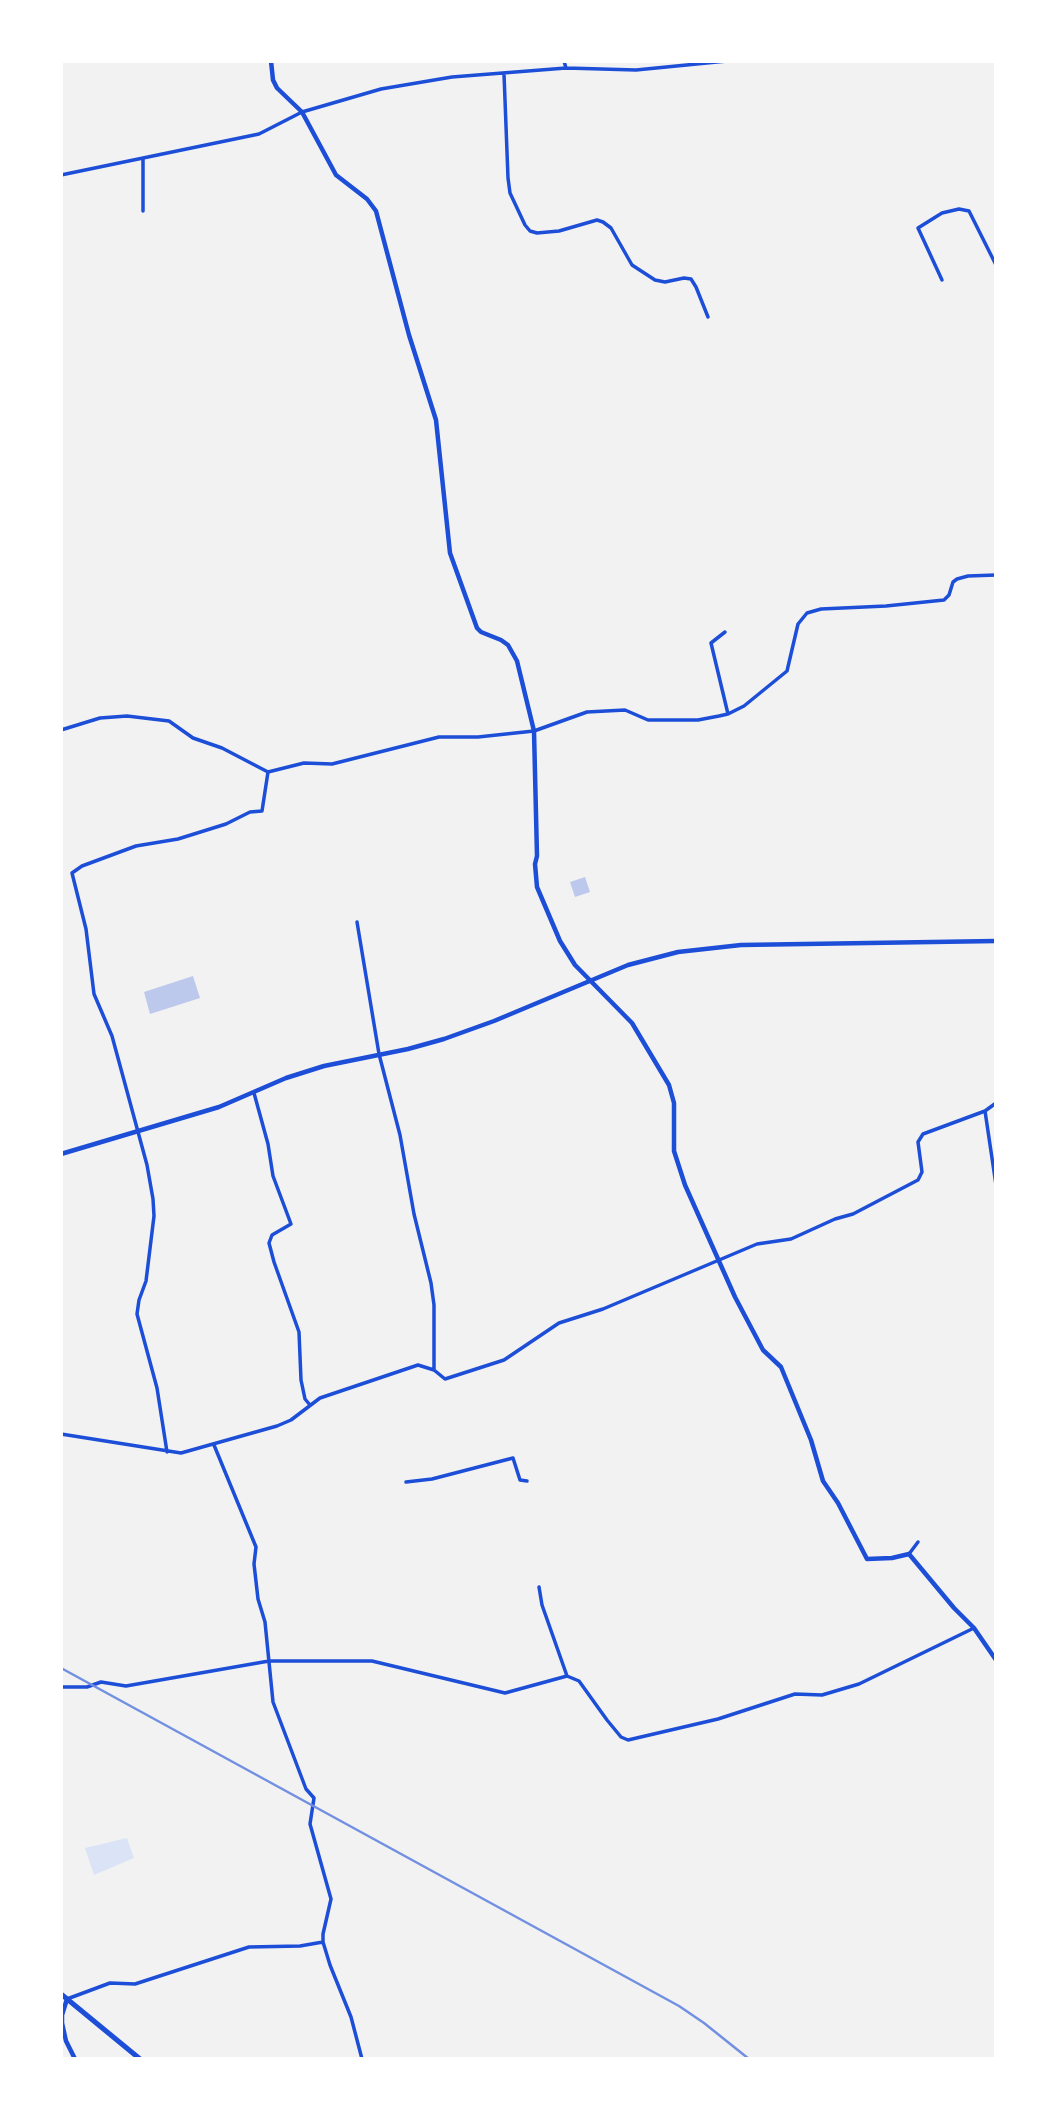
<!DOCTYPE html>
<html>
<head>
<meta charset="utf-8">
<style>
  body { margin:0 }
  #map { position:relative; width:1057px; height:2120px; overflow:hidden; background:#f2f2f2; font-family:Karla,sans-serif }
  canvas { display:block }
  .frame { position:absolute; inset:0; border:63px solid #fff; pointer-events:none }
</style>
</head>
<body>
<div id="map">
<canvas width="1057" height="2120"></canvas>
<div class="frame"></div>
</div>
<script>
const ctx = document.querySelector('canvas').getContext('2d');
ctx.lineJoin = 'round';
function fill(path, color) {
  ctx.fillStyle = color;
  ctx.fill(path, 'evenodd');
}
function shape(rows) {
  const path = new Path2D();
  for (const r of rows) {
    path.moveTo(r[0], r[1]);
    for (let i = 2; i < r.length; i += 2) path.lineTo(r[i], r[i + 1]);
  }
  return path;
}
function stroke(path, color, width, dash) {
  ctx.strokeStyle = color;
  ctx.lineWidth = width;
  ctx.lineCap = dash ? 'butt' : 'round';
  ctx.setLineDash(dash || []);
  ctx.stroke(path);
}
const green = shape([
  [127,1838,134,1858,94,1875,85,1848]
]);
const building = shape([
  [585,877,590,892,575,897,570,882],
  [193,976,200,998,150,1014,144,992]
]);
const minor = shape([
  [564,61,566,68],
  [504,74,508,178,510,193,525,225,530,231,537,233,559,231,597,220,603,222,611,228,632,265,655,280,665,282,684,278,691,279,696,287,708,317],
  [61,175,259,134,302,112,381,89,452,77,566,68,636,70,727,61],
  [143,211,143,159],
  [942,280,918,228,942,213,959,209,969,211,996,265],
  [725,632,711,643,728,714],
  [61,730,100,718,127,716,169,721,193,738,222,748,268,772,304,763,332,764,439,737,478,737,534,731,587,712,625,710,648,720,698,720,719,716,728,714,744,706,787,671,798,624,807,613,821,609,886,606,944,600,949,595,953,582,957,579,968,576,996,575],
  [357,922,379,1054,400,1135,414,1214,431,1283,434,1305,434,1370],
  [254,1093,268,1144,273,1176,291,1224,272,1235,269,1243,274,1262,299,1332,301,1380,305,1399,310,1405],
  [985,1111,996,1185],
  [61,1434,181,1453,277,1426,291,1420,320,1398,418,1365,434,1370,445,1379,504,1360,559,1323,603,1309,757,1244,791,1239,835,1219,853,1214,918,1180,922,1172,918,1142,923,1134,985,1111,996,1103],
  [214,1445,256,1547,254,1564,258,1599,265,1622,273,1702,306,1789,314,1798,310,1824,331,1899,323,1934,323,1942,330,1965,351,2017,362,2059],
  [167,1452,157,1388,137,1314,139,1300,146,1281,154,1216,153,1199,147,1165,112,1036,94,994,86,929,72,873,82,866,136,846,178,839,226,824,250,812,262,811,268,772],
  [406,1482,432,1479,513,1458,520,1480,527,1481],
  [909,1554,918,1542],
  [539,1587,542,1605,567,1676],
  [61,1687,87,1687,101,1682,126,1686,269,1661,372,1661,505,1693,567,1676,579,1681,607,1720,621,1737,628,1740,718,1719,795,1694,822,1695,859,1684,974,1628],
  [67,1999,110,1983,135,1984,249,1947,300,1946,323,1942]
]);
const tertiary = shape([
  [271,61,273,80,277,88,302,112,336,175,367,199,376,211,409,335,436,420,450,553,477,628,481,632,501,640,508,645,517,661,534,731,537,856,535,864,537,887,560,941,575,965,632,1023,669,1085,674,1103,674,1151,685,1185,735,1297,763,1350,781,1367,811,1440,823,1481,838,1503,867,1559,892,1558,909,1554,954,1608,974,1628,996,1660],
  [61,1154,219,1107,286,1078,324,1066,408,1049,444,1039,494,1021,628,965,678,952,741,945,996,941],
  [67,1999,62,2015,62,2023,66,2041,75,2059]
]);
const secondary = shape([
  [61,1994,140,2059]
]);
const rail = shape([
  [61,1668,679,2006,704,2023,749,2059]
]);
fill(green, '#dbe4f7');
fill(building, '#bdc9ec');
stroke(minor, '#1d4ed8', 3.5);
stroke(tertiary, '#1d4ed8', 4.5);
stroke(secondary, '#1d4ed8', 5);
stroke(rail, '#7290e2', 2.5);
</script>
</body>
</html>
